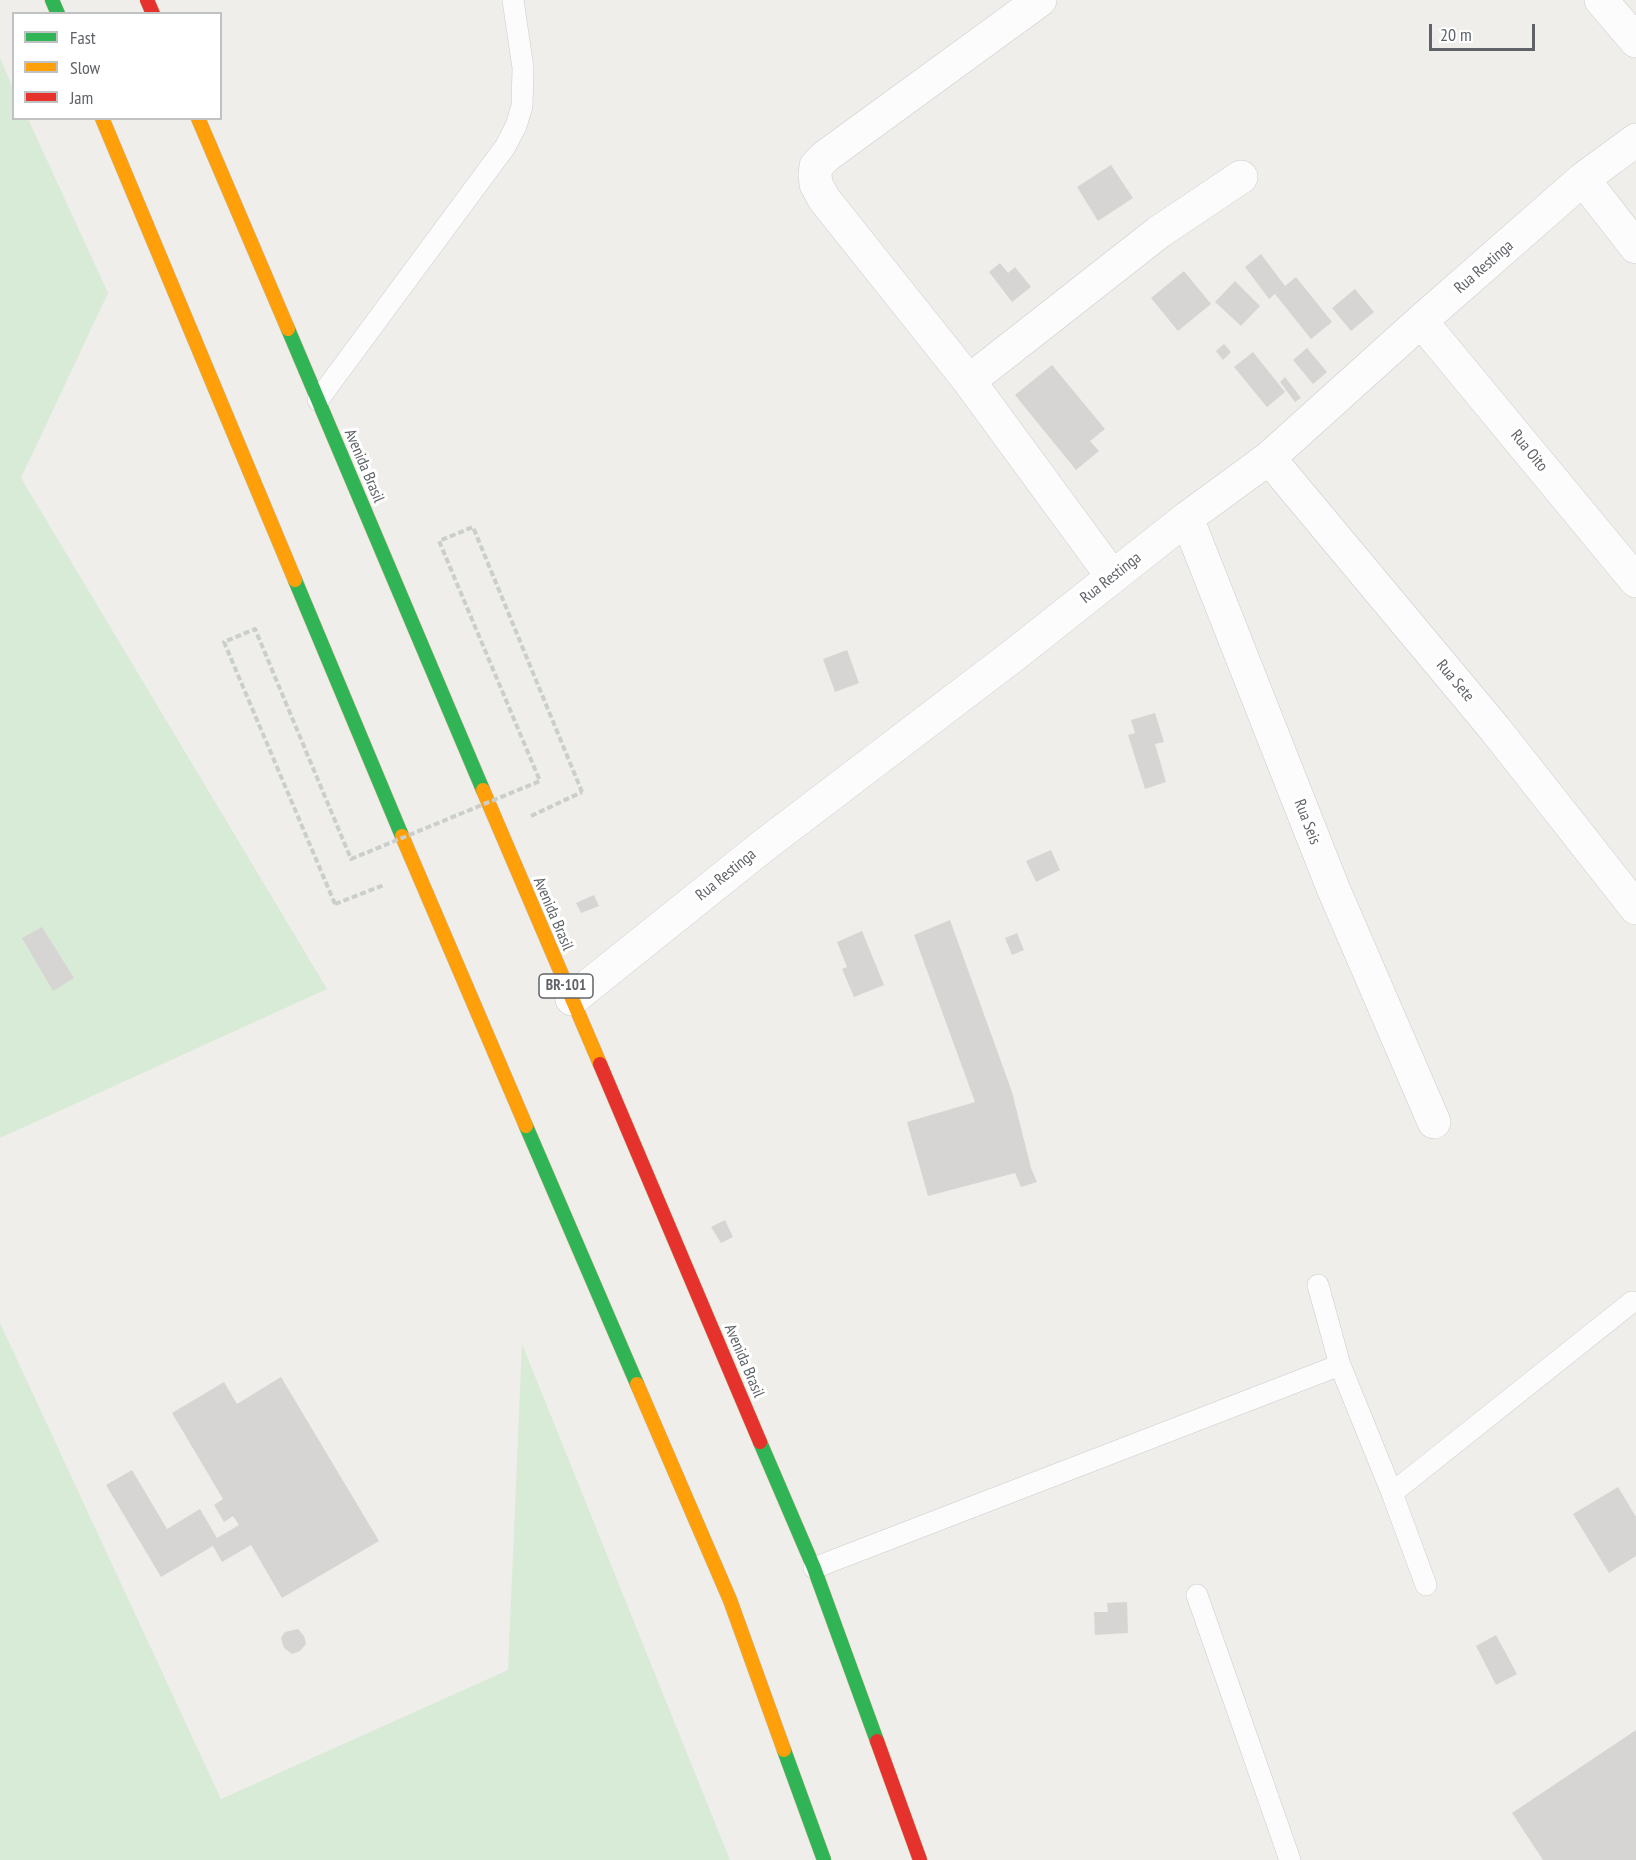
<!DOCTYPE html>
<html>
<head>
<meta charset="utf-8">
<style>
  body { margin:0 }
  #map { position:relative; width:1636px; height:1860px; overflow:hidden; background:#efeeea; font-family:"PT Sans Narrow",sans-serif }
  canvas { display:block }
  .legend { position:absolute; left:12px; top:12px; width:210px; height:108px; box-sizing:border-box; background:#fff; border:2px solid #bfc1c3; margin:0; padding:8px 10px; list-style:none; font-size:18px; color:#5f6368 }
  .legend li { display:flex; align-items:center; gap:12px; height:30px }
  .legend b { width:30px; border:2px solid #bfc1c3 }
  .scale { position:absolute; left:1429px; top:24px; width:106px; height:27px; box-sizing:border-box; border:3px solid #5f6368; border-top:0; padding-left:8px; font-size:18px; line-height:21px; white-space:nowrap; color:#5f6368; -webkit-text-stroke:4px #fff; paint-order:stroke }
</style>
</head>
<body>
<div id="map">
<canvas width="1636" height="1860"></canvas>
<ul class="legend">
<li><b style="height:8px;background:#30b455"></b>Fast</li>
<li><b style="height:8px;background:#ff9f0a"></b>Slow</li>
<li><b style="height:8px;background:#e5322d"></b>Jam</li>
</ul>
<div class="scale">20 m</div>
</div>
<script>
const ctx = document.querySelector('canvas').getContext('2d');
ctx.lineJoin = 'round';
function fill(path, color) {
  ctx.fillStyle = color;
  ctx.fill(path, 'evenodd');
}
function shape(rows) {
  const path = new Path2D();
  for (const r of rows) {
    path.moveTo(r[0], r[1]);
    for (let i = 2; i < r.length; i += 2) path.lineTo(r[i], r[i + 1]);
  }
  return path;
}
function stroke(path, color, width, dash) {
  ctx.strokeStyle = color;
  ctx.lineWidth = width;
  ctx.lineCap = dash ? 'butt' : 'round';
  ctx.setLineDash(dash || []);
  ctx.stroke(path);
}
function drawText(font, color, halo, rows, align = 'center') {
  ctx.font = font + ' "PT Sans Narrow",sans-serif';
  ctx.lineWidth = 6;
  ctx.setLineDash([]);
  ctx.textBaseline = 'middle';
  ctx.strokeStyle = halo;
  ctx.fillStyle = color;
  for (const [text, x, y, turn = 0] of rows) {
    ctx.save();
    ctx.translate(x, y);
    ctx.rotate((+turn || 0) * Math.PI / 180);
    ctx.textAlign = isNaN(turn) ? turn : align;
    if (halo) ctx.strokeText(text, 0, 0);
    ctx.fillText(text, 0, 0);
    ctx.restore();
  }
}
const green = shape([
  [0,58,13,88,14,118,28,119,108,293,21,478,327,989,0,1138],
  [0,1323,221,1799,508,1670,522,1344,730,1860,0,1860]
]);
const building = shape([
  [1111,165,1133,198,1098,221,1077,187],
  [1261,254,1285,286,1296,277,1332,322,1311,339,1275,294,1269,299,1245,267],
  [1000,263,1008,273,1015,267,1031,287,1012,302,989,272],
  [1184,271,1211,304,1178,331,1151,298],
  [1235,281,1260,306,1241,326,1215,302],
  [1355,289,1374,312,1351,331,1332,308],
  [1224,344,1231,352,1223,360,1216,351],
  [1307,348,1327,372,1313,384,1293,360],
  [1253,352,1285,392,1267,407,1234,367],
  [1052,365,1105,429,1090,441,1099,451,1076,470,1015,395],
  [1285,377,1301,398,1295,402,1280,382],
  [847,650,859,683,835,692,823,659],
  [1155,713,1164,742,1155,744,1166,782,1145,789,1128,735,1135,733,1131,720],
  [1051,850,1060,870,1036,882,1026,861],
  [594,895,599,906,581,913,576,903],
  [950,920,1012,1092,1031,1168,1037,1182,1021,1187,1015,1173,928,1196,907,1122,975,1102,914,935],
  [42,927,74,978,53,991,22,938],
  [862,931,884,985,854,997,842,969,847,967,837,942],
  [1017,933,1024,950,1012,955,1005,938],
  [725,1220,733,1237,721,1243,711,1227],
  [281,1377,379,1541,282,1598,251,1545,222,1562,213,1546,161,1577,106,1485,132,1470,167,1529,200,1509,217,1538,239,1525,233,1516,224,1522,214,1505,223,1499,172,1413,224,1382,237,1404],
  [1618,1487,1636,1517,1636,1556,1609,1573,1573,1514],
  [1127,1602,1128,1633,1095,1635,1094,1612,1108,1612,1107,1603],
  [298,1629,304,1636,306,1644,300,1651,292,1654,284,1648,281,1638,285,1632],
  [1496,1635,1517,1674,1496,1685,1476,1646],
  [1636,1730,1636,1860,1543,1860,1512,1813]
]);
const path = shape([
  [531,816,582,792],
  [335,904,384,885]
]);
const lane = shape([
  [318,400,505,147,516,126,522,106,523,68,513,0],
  [1318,1285,1340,1365,1392,1493,1426,1585],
  [1392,1493,1632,1302],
  [814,1568,1340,1365],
  [1197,1595,1290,1860]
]);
const street = shape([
  [1040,0,826,156,816,166,815,175,816,184,824,199,969,381,1112,576],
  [1601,0,1636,41],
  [1583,179,1636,247],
  [1421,321,1636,581],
  [969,381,1159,232,1241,177],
  [1269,458,1495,729,1636,908],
  [1187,518,1333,888,1434,1122],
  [572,999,763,846,1014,655,1187,518,1269,458,1421,321,1583,179,1636,140]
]);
const fast = shape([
  [52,0,58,14],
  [288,329,483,790],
  [295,580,402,836],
  [526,1126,637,1384],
  [760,1442,814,1568,877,1741],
  [784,1750,824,1860]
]);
const slow = shape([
  [102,118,295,580],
  [198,118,288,329],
  [483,790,600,1064],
  [402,836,526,1126],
  [637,1384,730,1600,784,1750]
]);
const jam = shape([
  [147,0,153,14],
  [600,1064,760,1442],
  [877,1741,920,1860]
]);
const pathBridge = shape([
  [335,904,224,642,255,629,351,859,540,781,439,541,473,527,582,792]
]);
const shields = [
  [566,986,54]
];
const shieldNames = [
  ["BR-101",566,986]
];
const streetNames = [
  ["Rua Restinga",1484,267,-41],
  ["Rua Oito",1529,451,51],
  ["Avenida Brasil",364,466,67],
  ["Rua Restinga",1111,578,-38],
  ["Rua Sete",1455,681,50],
  ["Rua Seis",1307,822,69],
  ["Rua Restinga",726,875,-39],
  ["Avenida Brasil",553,914,67],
  ["Avenida Brasil",744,1361,67]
];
fill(green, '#d8ebd6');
fill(building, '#d6d5d3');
stroke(lane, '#cbcccc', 22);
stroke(street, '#cbcccc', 34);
stroke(fast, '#c8b996', 15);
stroke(slow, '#c8b996', 15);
stroke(jam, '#c8b996', 15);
stroke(path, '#cacfcc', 4, [6, 3]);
stroke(lane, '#fdfcfc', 21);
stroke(street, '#fdfcfc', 33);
stroke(fast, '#30b455', 14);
stroke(slow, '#ff9f0a', 14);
stroke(jam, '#e5322d', 14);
stroke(pathBridge, '#cacfcc', 4, [6, 3]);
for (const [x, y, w] of shields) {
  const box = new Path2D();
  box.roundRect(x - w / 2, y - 12, w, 24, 4.5);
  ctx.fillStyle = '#fff';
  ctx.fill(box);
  stroke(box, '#5f6368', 1.5);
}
drawText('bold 15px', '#5f6368', null, shieldNames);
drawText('16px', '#5f6368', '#fff', streetNames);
</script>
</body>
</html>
